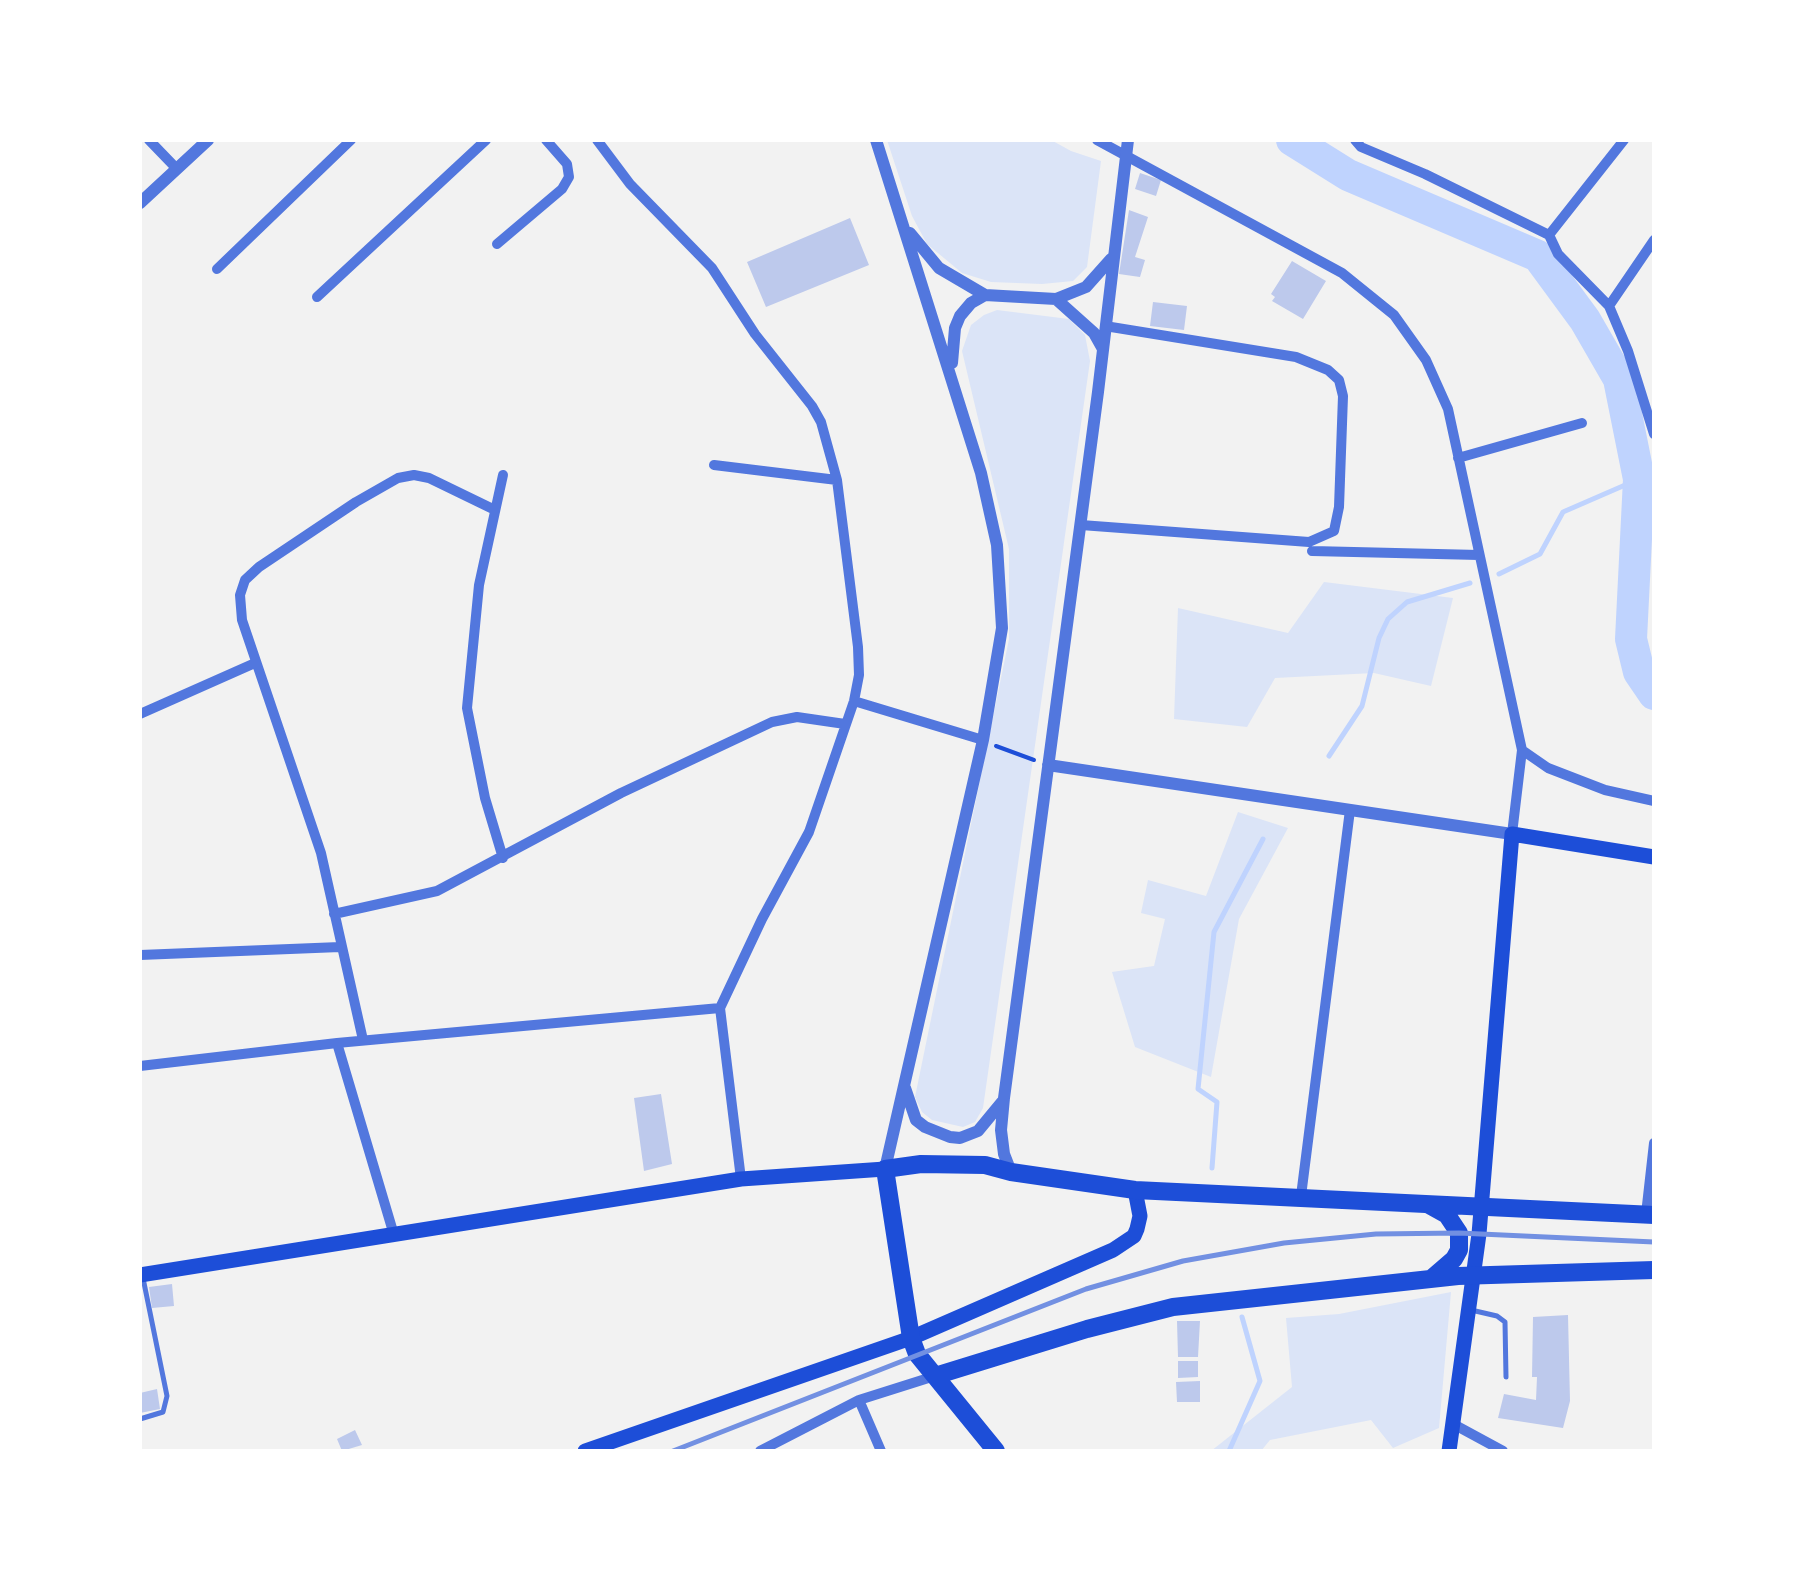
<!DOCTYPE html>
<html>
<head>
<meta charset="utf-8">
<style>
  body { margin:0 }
  #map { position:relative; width:1794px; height:1591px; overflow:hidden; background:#f2f2f2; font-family:Roboto,sans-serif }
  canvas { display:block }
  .frame { position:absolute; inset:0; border:142px solid #fff; pointer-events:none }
</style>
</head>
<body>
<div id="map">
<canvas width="1794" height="1591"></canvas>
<div class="frame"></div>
</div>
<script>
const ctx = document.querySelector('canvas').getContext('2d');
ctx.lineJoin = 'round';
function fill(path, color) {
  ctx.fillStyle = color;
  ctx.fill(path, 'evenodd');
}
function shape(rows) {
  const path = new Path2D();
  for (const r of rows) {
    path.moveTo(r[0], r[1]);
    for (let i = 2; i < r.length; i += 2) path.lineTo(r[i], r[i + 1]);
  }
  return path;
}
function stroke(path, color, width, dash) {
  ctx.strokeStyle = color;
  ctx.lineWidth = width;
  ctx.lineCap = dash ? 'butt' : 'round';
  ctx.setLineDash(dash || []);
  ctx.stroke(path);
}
const green = shape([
  [887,140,1051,140,1071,151,1101,161,1087,267,1073,281,1042,284,991,282,962,273,927,244,912,216],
  [997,310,1069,319,1085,335,1090,361,983,1108,975,1122,963,1127,932,1120,922,1112,915,1097,1009,639,1009,549,962,351,971,325,984,315],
  [1324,582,1453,598,1431,686,1374,673,1275,678,1247,727,1174,719,1178,608,1288,633],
  [1238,812,1288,828,1239,919,1211,1077,1135,1047,1112,972,1154,966,1165,919,1141,913,1148,880,1206,896],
  [1451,1292,1439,1428,1393,1448,1371,1420,1270,1440,1261,1451,1211,1451,1292,1387,1286,1318,1339,1314]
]);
const stream = shape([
  [1499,574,1540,554,1563,512,1639,479],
  [1329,756,1362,706,1379,638,1388,619,1407,602,1470,583],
  [1212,1168,1217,1102,1198,1089,1214,932,1263,839],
  [1229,1451,1260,1381,1242,1317]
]);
const river = shape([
  [1292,140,1348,175,1538,256,1585,320,1619,379,1639,479,1631,639,1639,672,1654,694]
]);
const building = shape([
  [1140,173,1161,180,1156,196,1135,189],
  [1129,210,1148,217,1135,257,1145,260,1140,277,1119,274],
  [850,218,869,265,766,307,747,262],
  [1292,261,1326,281,1303,319,1272,301,1275,297,1271,294],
  [1153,302,1187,306,1184,330,1150,326],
  [661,1094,672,1164,644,1171,634,1098],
  [172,1284,174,1306,152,1308,149,1287],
  [1568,1315,1570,1401,1563,1428,1498,1418,1504,1394,1536,1400,1537,1377,1532,1377,1533,1317],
  [1177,1321,1200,1321,1198,1357,1178,1357],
  [1178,1361,1198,1361,1198,1377,1178,1378],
  [1200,1381,1200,1402,1177,1402,1176,1382],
  [157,1389,160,1409,140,1413,140,1393],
  [355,1430,362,1445,342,1451,337,1439]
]);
const path = shape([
  [996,746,1034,760]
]);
const service = shape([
  [1471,1310,1497,1316,1505,1322,1506,1377],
  [140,1419,163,1412,167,1396,143,1278]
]);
const minor = shape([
  [149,140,176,168],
  [597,140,630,184,712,268,755,334,812,406,821,422,837,480,858,647,859,675,854,701,809,832,762,919,720,1008,741,1179],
  [1097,140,1342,273,1394,315,1426,360,1448,409,1522,750,1512,834],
  [1355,140,1361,147,1425,174,1549,235,1558,254,1609,306,1628,351,1654,434],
  [1549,235,1624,140],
  [497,244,562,189,569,177,567,164,546,140],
  [217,269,351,140],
  [317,297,486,140],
  [1609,306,1654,240],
  [1458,458,1582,423],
  [714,465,837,480],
  [503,475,479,585,467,708,485,798,503,858],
  [1081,525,1309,542,1334,531,1339,507,1343,396,1339,380,1328,370,1296,357,1105,326],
  [1312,551,1479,555],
  [854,701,983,740],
  [140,714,255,663],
  [1522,750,1548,768,1605,790,1654,801],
  [334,914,437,891,621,793,772,722,797,717,845,724],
  [140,955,340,947],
  [363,1040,321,853,242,620,240,595,245,580,259,567,356,502,398,478,414,475,429,478,495,510],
  [337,1043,394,1235],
  [140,1066,337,1043,720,1008],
  [1301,1196,1350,810],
  [1646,1214,1654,1143],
  [859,1400,881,1451],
  [1455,1425,1503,1451],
  [760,1451,859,1400,938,1375]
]);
const tertiary = shape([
  [876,140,981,473,997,545,1002,628,983,740,885,1169],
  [140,203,208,140],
  [910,233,939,268,985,295,1056,299,1086,287,1111,259],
  [1056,299,1094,333,1103,349],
  [952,363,955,328,960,316,971,303,985,295],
  [1048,765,1512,834],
  [905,1088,916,1120,925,1127,950,1137,960,1138,978,1131,1002,1102],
  [1011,1172,1004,1154,1001,1130,1004,1098,1098,392,1128,140]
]);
const secondary = shape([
  [140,1275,741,1179,885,1169],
  [585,1451,911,1338,1113,1250,1134,1236,1137,1229,1140,1216,1135,1190],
  [1449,1451,1479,1234,1512,834,1654,857]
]);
const primary = shape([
  [1429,1205,1447,1215,1459,1233,1459,1250,1454,1259,1432,1278],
  [938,1375,1087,1329,1173,1307,1458,1276,1654,1270],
  [996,1451,917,1354,911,1338,885,1169,921,1164,985,1165,1011,1172,1135,1190,1654,1215]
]);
const rail = shape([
  [673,1451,1086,1289,1183,1261,1284,1243,1376,1234,1459,1233,1654,1242]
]);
fill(green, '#dbe4f7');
stroke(stream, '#bfd3fe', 5);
stroke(river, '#bfd3fe', 32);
fill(building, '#bdc9ec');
stroke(path, '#1d4ed8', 4);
stroke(service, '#5277de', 5);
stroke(minor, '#5277de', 10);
stroke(tertiary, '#5277de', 12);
stroke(secondary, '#1d4ed8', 15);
stroke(primary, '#1d4ed8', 18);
stroke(rail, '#7290e2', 5);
</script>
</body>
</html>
